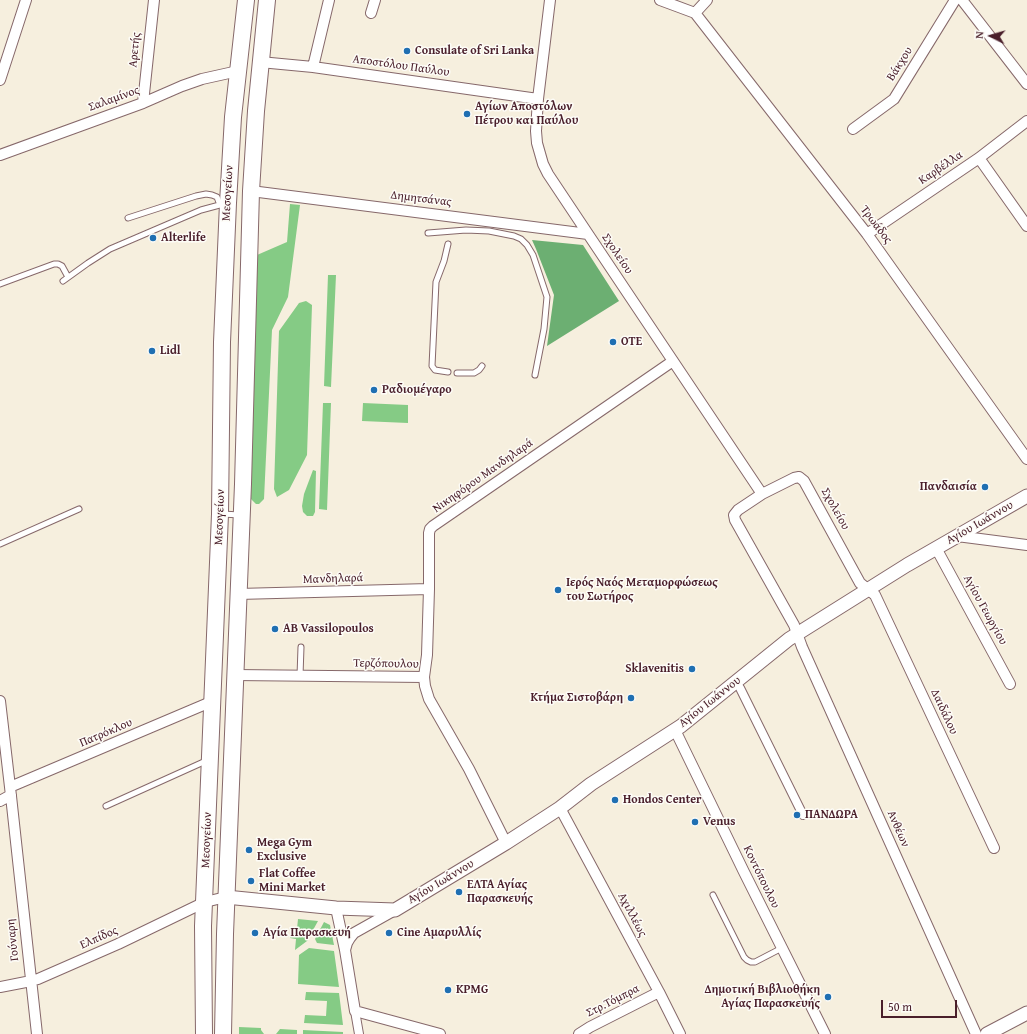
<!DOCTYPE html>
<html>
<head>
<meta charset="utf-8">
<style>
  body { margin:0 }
  #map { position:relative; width:1027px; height:1034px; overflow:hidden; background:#f6efde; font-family:"Gentium Book Plus",serif }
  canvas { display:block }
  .north { position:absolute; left:971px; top:16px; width:40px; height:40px; -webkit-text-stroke:3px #fdfcf7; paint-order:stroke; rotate:275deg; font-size:11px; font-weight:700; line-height:16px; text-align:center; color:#4a1f2b }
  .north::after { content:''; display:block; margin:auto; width:14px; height:18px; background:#4a1f2b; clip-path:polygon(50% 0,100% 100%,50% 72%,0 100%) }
  .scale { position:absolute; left:881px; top:1000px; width:76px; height:18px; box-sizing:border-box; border:2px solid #4a1f2b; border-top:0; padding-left:5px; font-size:12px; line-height:14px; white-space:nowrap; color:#4a1f2b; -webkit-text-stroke:3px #fdfcf7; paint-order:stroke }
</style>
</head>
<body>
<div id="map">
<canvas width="1027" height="1034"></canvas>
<div class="north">N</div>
<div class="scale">50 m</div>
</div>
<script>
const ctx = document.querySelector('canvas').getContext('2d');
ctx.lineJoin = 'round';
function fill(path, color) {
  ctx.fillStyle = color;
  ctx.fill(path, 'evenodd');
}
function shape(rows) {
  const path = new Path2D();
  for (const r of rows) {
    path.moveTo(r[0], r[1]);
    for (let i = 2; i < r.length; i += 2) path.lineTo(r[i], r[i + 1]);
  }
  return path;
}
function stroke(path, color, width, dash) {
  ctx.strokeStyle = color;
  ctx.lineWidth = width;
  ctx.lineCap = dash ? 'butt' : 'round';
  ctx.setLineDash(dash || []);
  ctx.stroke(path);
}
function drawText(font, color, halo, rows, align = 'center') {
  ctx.font = font + ' "Gentium Book Plus",serif';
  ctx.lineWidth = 3;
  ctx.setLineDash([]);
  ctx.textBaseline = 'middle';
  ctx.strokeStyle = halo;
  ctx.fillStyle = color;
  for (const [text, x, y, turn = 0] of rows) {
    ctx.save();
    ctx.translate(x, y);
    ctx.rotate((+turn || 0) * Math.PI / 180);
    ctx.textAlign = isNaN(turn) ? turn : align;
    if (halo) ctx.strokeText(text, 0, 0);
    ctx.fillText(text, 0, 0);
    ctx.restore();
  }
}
const green = shape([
  [290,204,300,205,288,297,272,330,264,499,259,504,256,504,251,499,257,255,287,242],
  [328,275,336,275,331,387,324,386],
  [306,301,312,305,307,455,289,490,277,497,274,489,279,331,299,303],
  [323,403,331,403,327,510,319,509],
  [363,403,408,405,408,423,362,421],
  [313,470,316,471,315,512,313,516,307,516,303,512,302,506,304,494],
  [298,919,318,921,307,941,295,950,296,939,290,938,291,929,297,929],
  [324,922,330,925,334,945,317,943,315,939],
  [309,948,334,951,339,987,298,984,299,955],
  [306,992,339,993,343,1025,304,1023,305,1015,326,1016,327,1001,305,1000],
  [239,1027,261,1028,261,1030,264,1034,239,1034],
  [280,1029,297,1030,297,1034,276,1034],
  [303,1030,343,1032,343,1034,303,1034]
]);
const forest = shape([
  [532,240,583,245,619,301,547,346,554,295,536,249]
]);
const service = shape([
  [128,218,196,196,206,194,212,195,217,197,220,205],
  [428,233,466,230,489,231,514,236,521,239,527,245,533,255,547,297,544,329,535,375],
  [63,281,88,263,110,249,201,210,227,203],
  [0,284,54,264,58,264,62,266,68,277],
  [448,372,435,370,432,366,436,282,444,261,448,244],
  [457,373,474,373,479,370,482,366],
  [222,514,240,515],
  [0,544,79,509],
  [300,676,301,647],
  [106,806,208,760],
  [713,895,744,957,747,960,751,962,755,962,782,948]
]);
const pedestrian = shape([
  [740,688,803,815],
  [355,1011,359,1034]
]);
const minor = shape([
  [550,0,538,99,536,131,537,143,543,164,548,174,588,234,762,494],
  [660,0,695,13],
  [962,0,1027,84],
  [371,13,375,0],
  [695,13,867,234,1027,459],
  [695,13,707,0],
  [260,62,313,67,538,99],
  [313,67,329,0],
  [0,80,26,0],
  [143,103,154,0],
  [853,129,894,99,955,0],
  [0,155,143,103,182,86,202,79,238,71],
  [979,158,1027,226],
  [251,191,588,234],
  [867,234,979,158,1027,121],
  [957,536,1027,545],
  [936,548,1010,684],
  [238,594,429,589],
  [235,675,424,677],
  [0,701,10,787,37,1034],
  [675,730,744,872,825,1034],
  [10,787,213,701],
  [0,801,11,795],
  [560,808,659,992,680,1034],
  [506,843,469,769,429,699,425,686,424,677,427,655,429,589,429,533,430,529,433,526,673,361],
  [336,908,345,950,355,1011,440,1034],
  [345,950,347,943,350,938,354,933,395,910],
  [0,987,31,981,38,979,118,944,205,902,226,897],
  [579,1034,590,1027,659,992],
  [976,1034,802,647,794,625,735,520,734,515,738,510,762,494,794,478,799,477,804,481,860,583,875,595,994,848]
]);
const tertiary = shape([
  [226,897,336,908,395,910,506,843,560,808,591,784,681,726,789,639,907,565,1027,496],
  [987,1034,1027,1013]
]);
const primary = shape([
  [204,1034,203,926,220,514,222,342,228,203,233,117,246,0],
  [223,1034,225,934,243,484,251,191,256,111,267,0]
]);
const markers = [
  [407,51,4,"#1f6fb2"],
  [467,114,4,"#1f6fb2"],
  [153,238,4,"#1f6fb2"],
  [613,342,4,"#1f6fb2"],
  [152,351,4,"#1f6fb2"],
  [374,390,4,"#1f6fb2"],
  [985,487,4,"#1f6fb2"],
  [558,590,4,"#1f6fb2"],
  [275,629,4,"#1f6fb2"],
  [692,669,4,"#1f6fb2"],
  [631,698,4,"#1f6fb2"],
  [615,800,4,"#1f6fb2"],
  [797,815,4,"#1f6fb2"],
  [695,822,4,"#1f6fb2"],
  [249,850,4,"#1f6fb2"],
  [251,881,4,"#1f6fb2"],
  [459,892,4,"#1f6fb2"],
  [255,933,4,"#1f6fb2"],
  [389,933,4,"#1f6fb2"],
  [448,990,4,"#1f6fb2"],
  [828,997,4,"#1f6fb2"]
];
const streetNames = [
  ["Αρετής",135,50,-84],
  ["Βάκχου",900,64,-58],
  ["Αποστόλου Παύλου",401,66,8],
  ["Σαλαμίνος",114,99,-20],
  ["Καρβέλλα",941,168,-34],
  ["Μεσογείων",228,193,-87],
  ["Δημητσάνας",421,199,7],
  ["Τρωάδος",876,225,53],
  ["Σχολείου",617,254,56],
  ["Νικηφόρου Μανδηλαρά",483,476,-35],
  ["Σχολείου",835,509,61],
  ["Μεσογείων",220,517,-88],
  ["Αγίου Ιωάννου",980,523,-30],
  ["Μανδηλαρά",333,579,-2],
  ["Αγίου Γεωργίου",985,610,61],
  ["Τερζόπουλου",386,664,1],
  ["Αγίου Ιωάννου",710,702,-38],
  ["Δαιδάλου",944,712,65],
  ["Πατρόκλου",106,733,-23],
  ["Ανθέων",898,829,66],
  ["Μεσογείων",207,840,-88],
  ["Κοντόπουλου",761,877,64],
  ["Αγίου Ιωάννου",441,882,-31],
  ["Αχιλλέως",632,915,62],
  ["Ελπίδος",99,938,-24],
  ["Γούναρη",13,940,-96],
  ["Στρ.Τόμπρα",613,1001,-27]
];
const poiNames = [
  ["Consulate of Sri Lanka",415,51],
  ["Αγίων Αποστόλων",475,107],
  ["Πέτρου και Παύλου",475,121],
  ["Alterlife",161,238],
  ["ΟΤΕ",621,342],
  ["Lidl",160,351],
  ["Ραδιομέγαρο",382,390],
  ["Πανδαισία",977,487,"right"],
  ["Ιερός Ναός Μεταμορφώσεως",566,583],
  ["του Σωτήρος",566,597],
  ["AB Vassilopoulos",283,629],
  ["Sklavenitis",684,669,"right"],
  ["Κτήμα Σιστοβάρη",623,698,"right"],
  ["Hondos Center",623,800],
  ["ΠΑΝΔΩΡΑ",805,815],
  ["Venus",703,822],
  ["Mega Gym",257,843],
  ["Exclusive",257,857],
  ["Flat Coffee",259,874],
  ["Mini Market",259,888],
  ["ΕΛΤΑ Αγίας",467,885],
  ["Παρασκευής",467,899],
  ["Αγία Παρασκευή",263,933],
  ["Cine Αμαρυλλίς",397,933],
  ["KPMG",456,990],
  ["Δημοτική Βιβλιοθήκη",820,990,"right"],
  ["Αγίας Παρασκευής",820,1004,"right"]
];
fill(green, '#85cb85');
fill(forest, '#6caf72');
stroke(service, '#86686a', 7);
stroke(pedestrian, '#86686a', 10);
stroke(minor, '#86686a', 12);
stroke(tertiary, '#86686a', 15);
stroke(primary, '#86686a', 18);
stroke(service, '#fff', 5);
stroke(pedestrian, '#fff', 8);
stroke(minor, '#fff', 10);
stroke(tertiary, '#fff', 13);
stroke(primary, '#fff', 16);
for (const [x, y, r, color] of markers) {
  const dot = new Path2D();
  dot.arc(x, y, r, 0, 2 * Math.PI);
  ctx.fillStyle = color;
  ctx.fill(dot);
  stroke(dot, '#fdfcf7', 1.5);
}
drawText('12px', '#4a1f2b', '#fdfcf7', streetNames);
drawText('bold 12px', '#4a1f2b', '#fdfcf7', poiNames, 'left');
</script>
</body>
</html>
